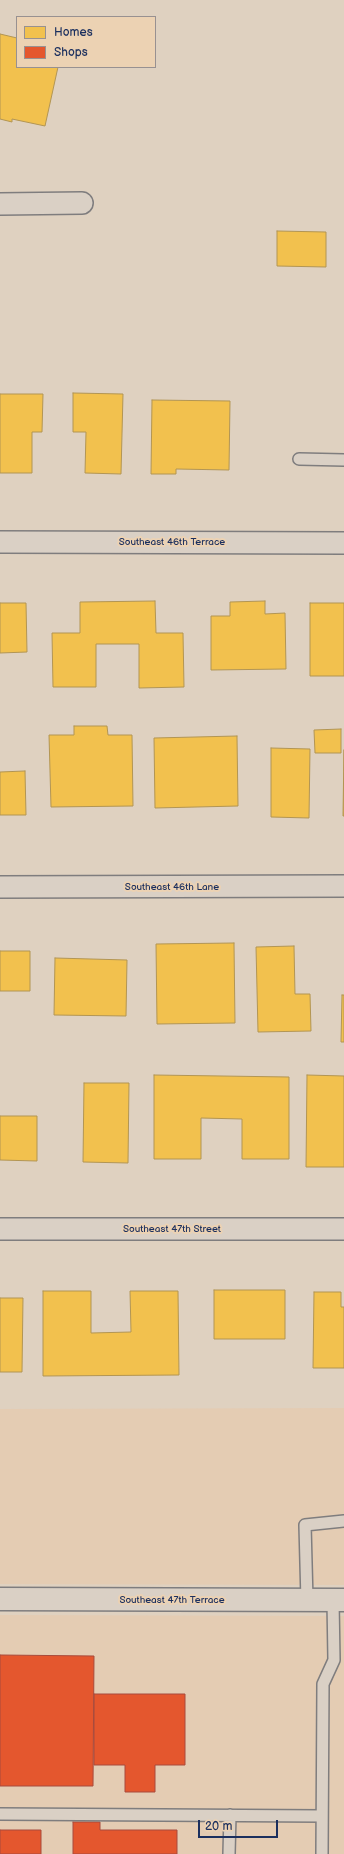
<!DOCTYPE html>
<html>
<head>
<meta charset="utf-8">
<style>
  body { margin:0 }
  #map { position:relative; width:344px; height:1854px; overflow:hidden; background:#dfd1c0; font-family:"Balsamiq Sans",sans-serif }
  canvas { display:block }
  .legend { position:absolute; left:16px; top:16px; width:140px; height:52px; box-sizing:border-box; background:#ecd2b3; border:1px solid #989191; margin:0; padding:5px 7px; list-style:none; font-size:12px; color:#1b2f5e }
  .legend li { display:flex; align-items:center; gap:8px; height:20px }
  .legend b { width:20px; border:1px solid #989191 }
  .scale { position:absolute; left:198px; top:1820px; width:80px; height:18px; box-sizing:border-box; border:2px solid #1b2f5e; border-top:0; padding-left:5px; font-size:12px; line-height:14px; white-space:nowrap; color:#1b2f5e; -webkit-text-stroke:3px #ecd2b3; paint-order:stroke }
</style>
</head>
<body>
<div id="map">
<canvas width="344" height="1854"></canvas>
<ul class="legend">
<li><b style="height:11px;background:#f2c14e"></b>Homes</li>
<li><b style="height:11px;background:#e4572e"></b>Shops</li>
</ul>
<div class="scale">20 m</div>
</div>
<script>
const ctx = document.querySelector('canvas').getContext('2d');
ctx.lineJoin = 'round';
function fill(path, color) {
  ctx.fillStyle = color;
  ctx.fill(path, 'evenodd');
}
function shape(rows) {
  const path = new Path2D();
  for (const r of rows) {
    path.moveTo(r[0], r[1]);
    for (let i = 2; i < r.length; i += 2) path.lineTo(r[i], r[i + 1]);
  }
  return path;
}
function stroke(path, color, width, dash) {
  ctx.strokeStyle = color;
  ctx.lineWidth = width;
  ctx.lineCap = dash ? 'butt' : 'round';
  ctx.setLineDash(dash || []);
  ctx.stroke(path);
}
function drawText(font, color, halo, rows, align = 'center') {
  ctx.font = font + ' "Balsamiq Sans",sans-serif';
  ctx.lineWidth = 4;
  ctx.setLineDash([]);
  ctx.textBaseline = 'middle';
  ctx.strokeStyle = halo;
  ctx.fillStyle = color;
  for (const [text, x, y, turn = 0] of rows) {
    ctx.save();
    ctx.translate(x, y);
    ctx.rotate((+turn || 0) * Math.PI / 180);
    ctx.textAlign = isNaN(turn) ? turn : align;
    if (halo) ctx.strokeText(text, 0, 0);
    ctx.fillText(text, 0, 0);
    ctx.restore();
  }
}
const built = shape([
  [344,1408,344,1585,0,1584,0,1409],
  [0,1615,344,1616,344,1854,0,1854]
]);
const homes = shape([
  [0,34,17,38,17,67,58,67,45,126,12,119,12,122,0,119,0,34],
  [277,231,326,232,326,267,277,266,277,231],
  [73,393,123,394,121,474,85,473,86,432,73,432,73,393],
  [0,394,43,394,42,432,32,432,32,473,0,473,0,394],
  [152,400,230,401,229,470,176,469,176,474,151,474,152,400],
  [155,601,156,633,183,633,184,687,139,688,139,644,96,644,96,687,53,687,52,633,80,633,80,602,155,601],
  [265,601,265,614,285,613,286,669,211,670,211,616,230,616,230,602,265,601],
  [0,603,26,603,27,652,0,653,0,603],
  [310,603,344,603,344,676,310,676,310,603],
  [74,726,107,726,108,735,132,735,133,806,51,807,49,735,74,735,74,726],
  [341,729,341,753,315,753,314,730,341,729],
  [237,736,238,806,155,808,154,738,237,736],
  [271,748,310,749,309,818,271,817,271,748],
  [344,750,344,816,343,816,344,750],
  [25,771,26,815,0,815,0,772,25,771],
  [234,943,235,1023,157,1024,156,944,234,943],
  [294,946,295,994,310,994,311,1031,258,1032,256,947,294,946],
  [0,951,30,951,30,991,0,991,0,951],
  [55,958,127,960,126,1016,54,1015,55,958],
  [342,995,344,995,344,1042,341,1042,342,995],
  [154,1075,289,1077,289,1159,242,1159,242,1119,201,1118,201,1159,154,1159,154,1075],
  [307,1075,344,1076,344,1167,306,1167,307,1075],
  [84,1083,129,1083,128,1163,83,1162,84,1083],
  [0,1116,37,1116,37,1161,0,1160,0,1116],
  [214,1290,285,1290,285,1339,214,1339,214,1290],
  [43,1291,91,1291,91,1333,131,1332,130,1291,178,1291,179,1375,43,1376,43,1291],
  [314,1292,341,1292,341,1307,344,1307,344,1368,313,1368,314,1292],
  [0,1298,23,1298,22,1372,0,1372,0,1298]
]);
const shops = shape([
  [0,1655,94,1656,93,1786,0,1786,0,1655],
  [94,1694,185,1694,185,1765,155,1765,155,1792,125,1792,125,1765,94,1765,94,1694],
  [73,1822,100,1822,100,1830,177,1830,177,1854,73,1854,73,1822],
  [0,1830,41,1830,41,1854,0,1854,0,1830]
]);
const service = shape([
  [299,459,344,460],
  [307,1601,305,1525,344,1521],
  [0,1814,322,1816],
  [229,1854,230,1815],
  [322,1854,323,1684,334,1660,333,1601]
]);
const minor = shape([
  [0,204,82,203],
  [0,542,344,543],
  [0,887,344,886],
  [0,1229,344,1229]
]);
const tertiary = shape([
  [0,1599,344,1600]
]);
const streetNames = [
  ["Southeast 46th Terrace",172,542],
  ["Southeast 46th Lane",172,887],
  ["Southeast 47th Street",172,1229],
  ["Southeast 47th Terrace",172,1600]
];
fill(built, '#e4ccb3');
fill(homes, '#f2c14e');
stroke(homes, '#b29553', 1);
fill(shops, '#e4572e');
stroke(shops, '#a84b3c', 1);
stroke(service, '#7f7d7e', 14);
stroke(minor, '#7f7d7e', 24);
stroke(tertiary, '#7f7d7e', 25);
stroke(service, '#dad0c5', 11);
stroke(minor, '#dad0c5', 21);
stroke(tertiary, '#dad0c5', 22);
drawText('10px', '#1b2f5e', '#ecd2b3', streetNames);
</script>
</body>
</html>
